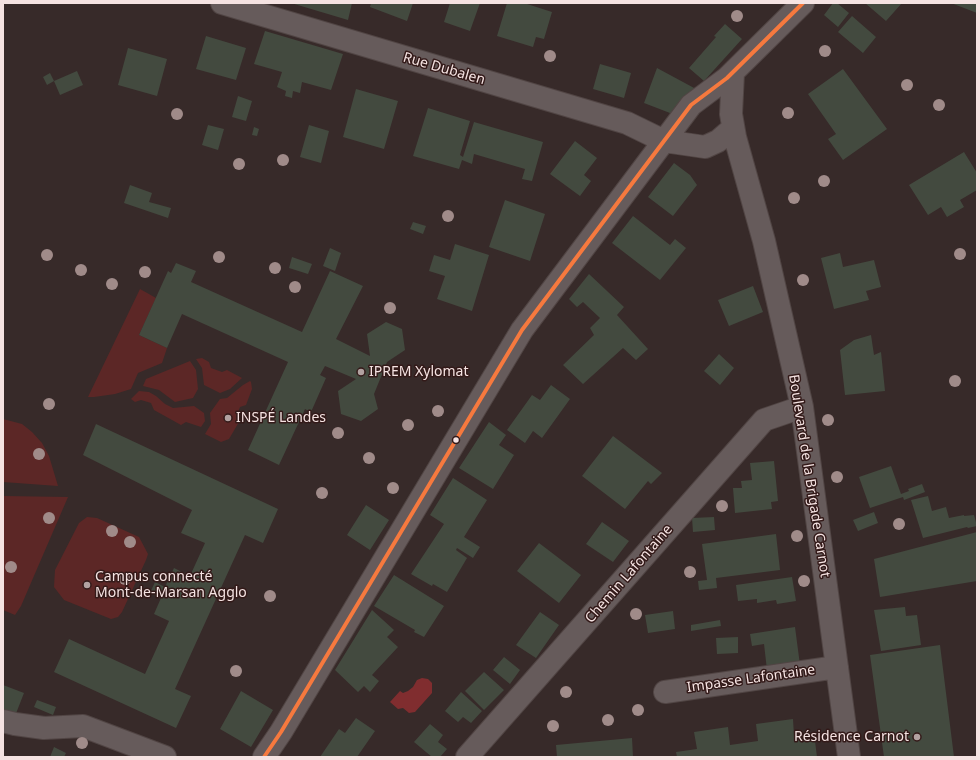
<!DOCTYPE html>
<html>
<head>
<meta charset="utf-8">
<style>
  body { margin:0 }
  #map { position:relative; width:980px; height:760px; overflow:hidden; background:#372a29; font-family:"Noto Sans",sans-serif }
  canvas { display:block }
  .frame { position:absolute; inset:0; border:4px solid #f5e3e2; pointer-events:none }
</style>
</head>
<body>
<div id="map">
<canvas width="980" height="760"></canvas>
<div class="frame"></div>
</div>
<script>
const ctx = document.querySelector('canvas').getContext('2d');
ctx.lineJoin = 'round';
function fill(path, color) {
  ctx.fillStyle = color;
  ctx.fill(path, 'evenodd');
}
function shape(rows) {
  const path = new Path2D();
  for (const r of rows) {
    path.moveTo(r[0], r[1]);
    for (let i = 2; i < r.length; i += 2) path.lineTo(r[i], r[i + 1]);
  }
  return path;
}
function stroke(path, color, width, dash) {
  ctx.strokeStyle = color;
  ctx.lineWidth = width;
  ctx.lineCap = dash ? 'butt' : 'round';
  ctx.setLineDash(dash || []);
  ctx.stroke(path);
}
function drawText(font, color, halo, rows, align = 'center') {
  ctx.font = font + ' "Noto Sans",sans-serif';
  ctx.lineWidth = 3;
  ctx.setLineDash([]);
  ctx.textBaseline = 'middle';
  ctx.strokeStyle = halo;
  ctx.fillStyle = color;
  for (const [text, x, y, turn = 0] of rows) {
    ctx.save();
    ctx.translate(x, y);
    ctx.rotate((+turn || 0) * Math.PI / 180);
    ctx.textAlign = isNaN(turn) ? turn : align;
    if (halo) ctx.strokeText(text, 0, 0);
    ctx.fillText(text, 0, 0);
    ctx.restore();
  }
}
const green = shape([
  [140,289,156,298,139,335,167,348,162,363,138,373,131,389,115,394,94,397,88,397],
  [202,358,209,362,211,368,222,372,227,370,242,378,230,389,220,393,204,385,202,368,196,359],
  [190,361,196,370,198,389,193,398,175,402,159,390,143,386,146,379],
  [250,381,251,382,252,389,246,405,240,407,236,417,239,422,229,439,221,442,205,434,211,424,210,413,220,399,227,398,243,385],
  [139,391,149,392,156,396,165,404,173,408,194,406,204,413,205,421,201,427,186,422,181,425,154,410,151,403,141,400,135,402,131,399],
  [3,419,22,424,32,432,42,443,49,456,58,486,3,482],
  [3,496,68,497,21,606,15,615,3,610],
  [87,517,97,518,139,537,148,554,146,560,122,612,118,617,111,619,64,600,54,587,55,570,79,523]
]);
const water = shape([
  [422,678,428,679,432,683,432,693,415,712,409,713,403,708,398,709,390,702,400,691,403,693,408,691,413,687,417,680]
]);
const building = shape([
  [291,3,352,3,348,20],
  [371,3,413,3,407,21,370,7],
  [450,3,480,3,470,31,444,22],
  [507,3,524,3,552,12,544,39,536,37,533,47,497,36],
  [833,3,837,3,849,13,838,27,824,15],
  [865,3,902,3,886,21],
  [951,3,977,3,977,13],
  [852,16,876,37,863,53,838,32],
  [725,24,742,39,704,81,689,68,716,37,714,36],
  [265,31,343,54,331,90,302,82,300,93,293,91,292,98,285,96,286,91,277,87,282,72,254,64],
  [206,36,246,48,236,80,196,69],
  [128,48,167,59,157,96,118,85],
  [600,64,631,73,624,98,593,89],
  [657,68,696,89,674,113,670,113,644,103],
  [843,69,887,129,843,160,828,139,836,134,808,94],
  [77,71,83,85,60,95,54,81],
  [50,73,54,81,47,85,43,77],
  [356,89,398,101,384,149,343,137],
  [238,96,252,101,246,121,232,117],
  [428,108,470,121,460,155,463,157,474,122,543,142,532,181,522,179,525,169,474,154,472,164,462,160,459,169,413,156],
  [208,125,224,129,218,150,202,145],
  [309,125,329,131,321,163,300,157],
  [254,127,259,129,257,136,252,135],
  [575,141,597,158,584,175,591,181,580,196,550,174],
  [964,152,977,173,977,190,960,200,964,207,947,217,941,207,928,215,909,185],
  [674,163,690,175,697,185,673,216,648,197],
  [130,185,152,193,149,202,171,208,168,218,124,203],
  [505,200,545,214,530,261,489,247],
  [633,216,670,245,675,239,686,248,660,280,612,243],
  [413,222,426,226,423,234,410,229],
  [455,244,489,255,472,311,437,299,445,276,429,271,434,255,450,260],
  [330,248,341,253,335,271,323,266],
  [840,253,843,267,874,260,881,287,866,291,869,300,834,309,821,258],
  [292,257,312,264,308,274,289,268],
  [176,263,196,271,191,282,302,332,330,271,363,286,336,339,370,356,367,334,386,322,402,329,405,350,387,362,374,394,378,409,361,421,341,414,338,391,356,379,325,366,320,375,326,378,311,412,305,409,279,465,248,450,288,362,182,314,167,348,139,335,168,271,171,273],
  [589,274,624,307,617,315,648,349,636,360,623,348,583,384,563,365,594,335,590,328,600,318,583,302,577,307,569,299],
  [753,286,763,312,729,326,718,300],
  [871,335,874,355,881,352,885,391,845,395,840,350,854,340],
  [719,354,734,368,720,385,704,371],
  [551,385,570,399,542,438,533,431,525,443,507,430,532,395,540,400],
  [489,422,506,435,499,445,514,455,493,489,459,468],
  [96,424,278,509,263,543,245,535,175,689,191,696,176,728,54,672,69,639,145,674,169,621,154,614,161,598,150,593,155,582,165,587,174,568,190,576,205,543,181,533,192,510,83,455],
  [613,436,662,473,651,484,648,481,625,509,582,476],
  [774,461,778,501,771,502,772,509,735,513,733,488,742,488,741,481,752,480,750,463],
  [891,466,901,494,909,491,908,489,922,484,925,492,904,500,903,497,870,508,859,477],
  [453,478,487,500,464,537,480,547,473,558,457,548,456,550,467,558,447,592,433,584,432,586,411,574,444,524,430,515],
  [928,496,932,511,946,507,949,518,964,515,964,516,974,515,977,526,968,528,967,527,923,538,911,500],
  [366,505,389,520,370,550,347,535],
  [874,512,878,523,858,531,853,520],
  [714,517,715,530,693,532,692,518],
  [602,522,629,541,613,562,586,544],
  [977,532,977,581,880,597,874,559],
  [776,534,780,570,716,578,717,588,699,590,698,581,707,580,702,544],
  [539,543,581,575,559,603,517,571],
  [394,575,444,606,424,637,414,632,415,630,374,606],
  [792,577,796,601,777,604,776,600,757,603,757,599,738,601,736,585],
  [905,607,906,616,917,615,921,645,881,651,874,610],
  [372,610,394,630,387,637,398,647,372,675,379,681,370,692,364,686,358,692,335,670],
  [673,611,675,629,648,633,645,615],
  [540,612,559,625,536,658,516,645],
  [720,620,721,626,691,631,691,625],
  [795,627,800,665,767,670,764,644,752,646,750,634],
  [738,637,738,653,717,654,716,638],
  [940,645,954,757,884,757,870,655],
  [504,657,520,670,510,684,493,670],
  [484,672,504,690,484,710,465,691],
  [3,685,24,693,15,716,3,711],
  [241,691,273,710,251,747,220,729],
  [461,692,482,711,471,723,463,717,458,722,445,711],
  [37,700,56,707,53,715,34,707],
  [356,718,375,731,357,757,320,757,339,729,345,733],
  [793,719,794,736,814,733,817,757,677,757,676,752,697,749,694,732,728,727,730,745,758,741,756,724],
  [430,724,443,735,438,742,447,749,440,757,432,757,414,742],
  [632,738,633,757,557,757,556,745],
  [54,747,66,753,64,757,50,757]
]);
const minor = shape([
  [222,3,627,123,664,141,705,147,718,141,733,128],
  [733,73,731,114,735,137,764,241,802,407,849,757],
  [665,692,837,667],
  [3,721,15,724,44,728,83,726,165,757],
  [264,757,281,732,522,330,691,105,727,78,803,3],
  [467,757,764,420,802,407]
]);
const bus1 = shape([
  [264,757,281,732,522,330,691,105,727,78,803,3]
]);
const trees = [
  [737,16],
  [825,51],
  [550,56],
  [907,85],
  [939,105],
  [788,113],
  [177,114],
  [283,160],
  [239,164],
  [824,181],
  [794,198],
  [448,216],
  [960,254],
  [47,255],
  [219,257],
  [275,268],
  [81,270],
  [145,272],
  [803,280],
  [112,284],
  [295,287],
  [390,308],
  [955,381],
  [49,404],
  [438,411],
  [828,420],
  [408,425],
  [338,433],
  [39,454],
  [369,458],
  [837,477],
  [393,488],
  [322,493],
  [722,506],
  [49,518],
  [899,524],
  [112,531],
  [797,536],
  [130,542],
  [11,567],
  [690,572],
  [125,579],
  [804,581],
  [270,596],
  [636,614],
  [236,671],
  [566,692],
  [638,710],
  [608,720],
  [553,726],
  [82,743]
];
const markers = [
  [361,372,4,"#b2a2a1"],
  [228,418,4,"#b2a2a1"],
  [456,440,3.5,"#f5e3e2"],
  [87,585,4,"#b2a2a1"],
  [917,737,4,"#b2a2a1"]
];
const streetNames = [
  ["Rue Dubalen",444,69,16],
  ["Boulevard de la Brigade Carnot",809,476,81],
  ["Chemin Lafontaine",629,574,-49],
  ["Impasse Lafontaine",751,679,-8]
];
const poiNames = [
  ["IPREM Xylomat",369,372],
  ["INSPÉ Landes",236,418],
  ["Campus connecté",95,577],
  ["Mont-de-Marsan Agglo",95,593],
  ["Résidence Carnot",909,737,"right"]
];
fill(green, '#5c2726');
fill(water, '#802d2f');
fill(building, '#434a3f');
stroke(minor, '#514544', 24);
stroke(minor, '#665b5b', 22);
stroke(bus1, '#f6793e', 4);
ctx.fillStyle = '#a08b89';
for (const [x, y] of trees) {
  ctx.beginPath();
  ctx.arc(x, y, 6, 0, 2 * Math.PI);
  ctx.fill();
}
for (const [x, y, r, color] of markers) {
  const dot = new Path2D();
  dot.arc(x, y, r, 0, 2 * Math.PI);
  ctx.fillStyle = color;
  ctx.fill(dot);
  stroke(dot, '#331a19', 1.5);
}
drawText('14px', '#f5e3e2', '#331a19', streetNames);
drawText('14px', '#f5e3e2', '#331a19', poiNames, 'left');
</script>
</body>
</html>
